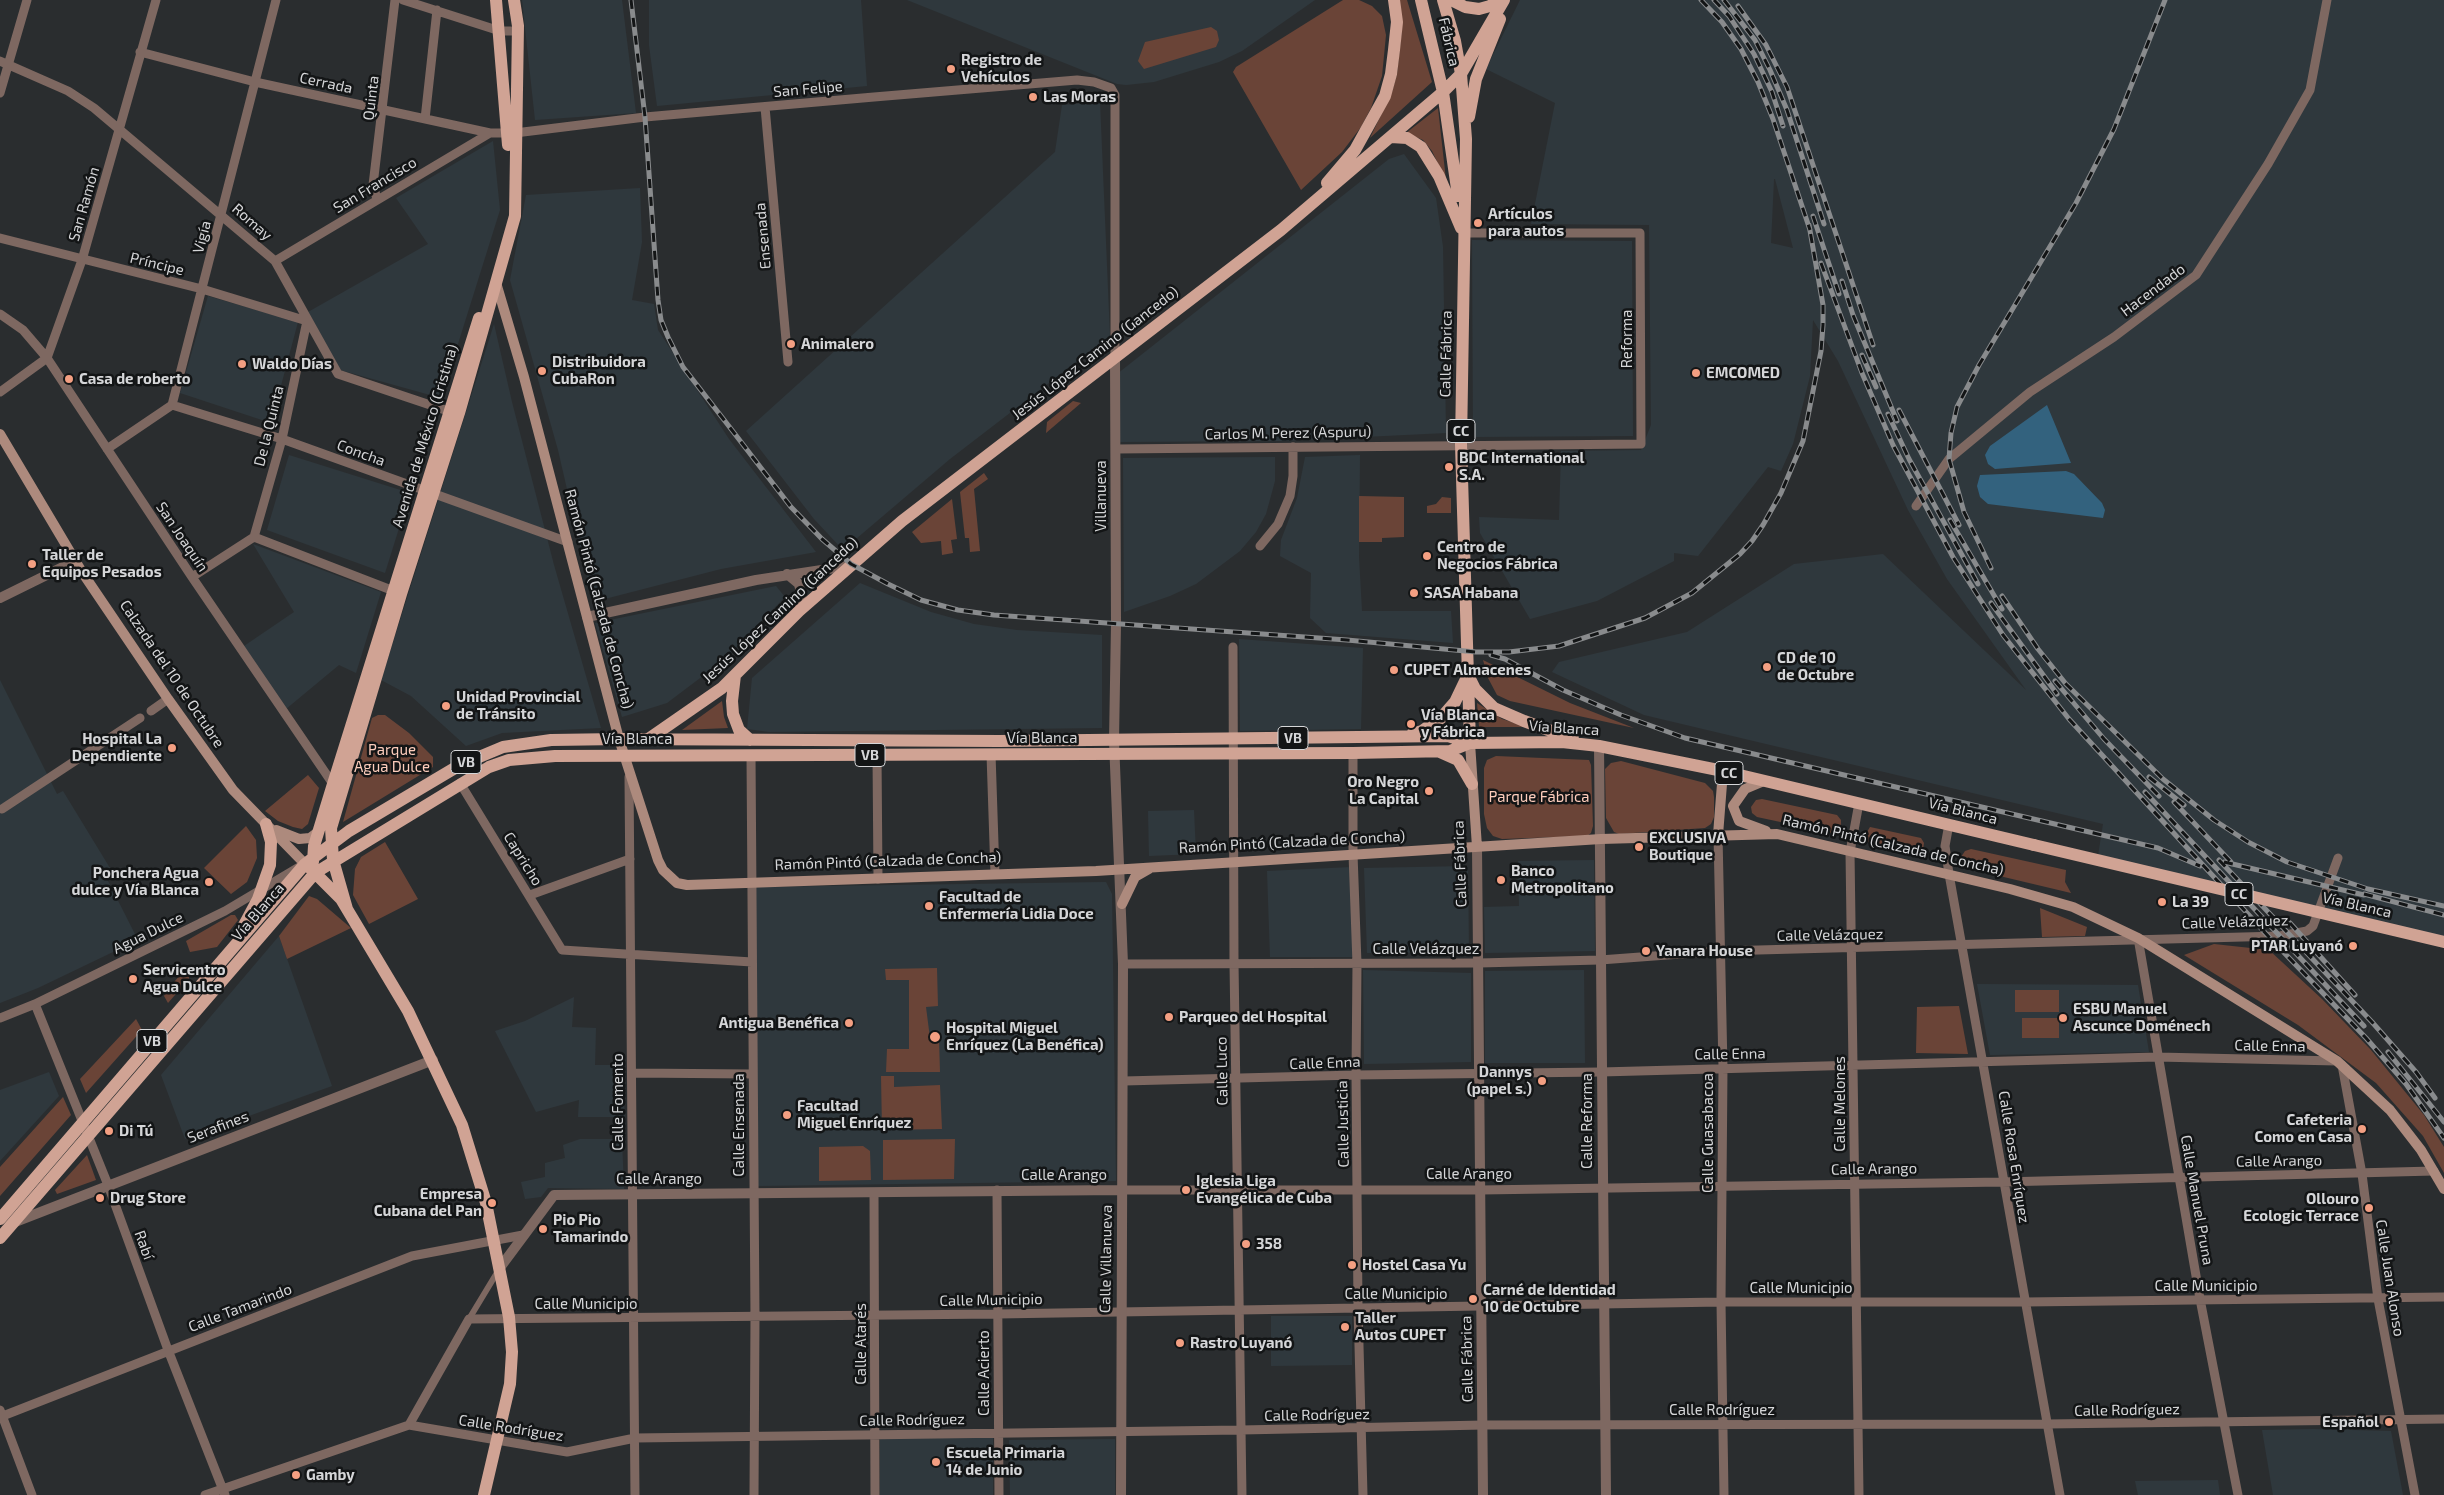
<!DOCTYPE html>
<html>
<head>
<meta charset="utf-8">
<style>
  body { margin:0 }
  canvas { display:block; background:#2a2d2f }
</style>
</head>
<body>
<canvas width="2444" height="1495"></canvas>
<script>
const ctx = document.querySelector('canvas').getContext('2d');
ctx.lineJoin = 'round';
function fill(path, color) {
  ctx.fillStyle = color;
  ctx.fill(path, 'evenodd');
}
function shape(rows) {
  const path = new Path2D();
  for (const r of rows) {
    path.moveTo(r[0], r[1]);
    for (let i = 2; i < r.length; i += 2) path.lineTo(r[i], r[i + 1]);
  }
  return path;
}
function stroke(path, color, width, dash) {
  ctx.strokeStyle = color;
  ctx.lineWidth = width;
  ctx.lineCap = dash ? 'butt' : 'round';
  ctx.setLineDash(dash || []);
  ctx.stroke(path);
}
function drawText(font, color, halo, rows, align = 'center') {
  ctx.font = font + ' "Exo 2",sans-serif';
  ctx.lineWidth = 5;
  ctx.setLineDash([]);
  ctx.textBaseline = 'middle';
  ctx.strokeStyle = halo;
  ctx.fillStyle = color;
  for (const [text, x, y, turn = 0] of rows) {
    ctx.save();
    ctx.translate(x, y);
    ctx.rotate((+turn || 0) * Math.PI / 180);
    ctx.textAlign = isNaN(turn) ? turn : align;
    if (halo) ctx.strokeText(text, 0, 0);
    ctx.fillText(text, 0, 0);
    ctx.restore();
  }
}
const built = shape([
  [522,0,622,0,636,113,535,120],
  [649,0,861,0,867,86,657,106,649,45],
  [907,0,1315,0,1242,51,1219,62,1154,82,1126,85,1117,84],
  [1520,0,2444,0,2444,938,2098,856,2103,824,1644,715,1552,672,1559,662,1687,632,1794,564,1883,554,2026,690,1947,579,1908,510,1838,361,1813,320,1810,376,1793,444,1781,471,1768,467,1698,556,1674,553,1674,561,1597,601,1530,619,1480,533,1479,517,1559,520,1561,451,1641,450,1651,425,1649,225,1531,224,1555,103,1486,69],
  [1774,179,1775,179,1793,248,1771,243],
  [1100,102,1110,336,950,459,843,550,814,519,746,431,1055,152,1062,105],
  [493,141,500,210,441,398,340,370,308,312,428,244,396,198],
  [1404,154,1436,198,1443,247,1446,433,1281,441,1120,442,1117,374,1389,159],
  [640,188,642,242,632,300,654,304,658,330,729,439,816,552,721,569,593,602,558,450,510,280,526,195],
  [1472,240,1632,241,1633,436,1473,437],
  [208,296,298,322,271,423,180,393],
  [494,324,512,402,554,565,601,728,502,733,466,746,411,696,381,680],
  [289,455,410,493,385,573,267,530],
  [1360,455,1359,557,1362,611,1451,611,1453,643,1326,633,1310,618,1311,573,1280,556,1281,540,1297,498,1305,457],
  [1275,457,1275,481,1266,514,1256,532,1240,551,1196,584,1170,596,1124,612,1123,458],
  [253,544,381,592,356,673,339,665,286,709,244,646,294,612],
  [860,583,931,612,974,624,1017,630,1102,635,1102,728,769,732,747,729,752,678],
  [776,586,785,597,724,660,667,703,622,717,595,623],
  [1239,639,1363,648,1361,729,1240,731],
  [0,680,57,794,63,791,113,873,106,877,138,940,38,988,0,1003],
  [1194,810,1196,854,1149,856,1148,811],
  [1594,860,1595,951,1485,953,1484,907,1519,906,1518,861],
  [1468,866,1469,952,1367,953,1364,868],
  [1352,867,1354,957,1270,957,1267,871],
  [1106,882,1112,894,1116,1181,758,1186,754,887],
  [279,936,332,1086,185,1139,161,1075],
  [1363,970,1471,973,1471,1062,1364,1064],
  [1584,970,1585,1063,1485,1063,1485,971],
  [1977,984,2138,985,2149,1052,1990,1055],
  [574,997,572,1027,596,1028,595,1065,621,1065,625,1117,578,1117,579,1100,536,1112,495,1031,525,1021],
  [49,1072,59,1096,0,1161,0,1090],
  [580,1139,622,1139,624,1189,548,1188,541,1197,525,1199,521,1182,545,1177,545,1163,565,1158,563,1145],
  [1271,1316,1352,1316,1352,1365,1271,1366],
  [2312,1429,2391,1431,2403,1495,2273,1495,2262,1430],
  [880,1438,993,1438,993,1495,880,1495],
  [1115,1439,1115,1495,1010,1495,1009,1440],
  [2218,1480,2220,1495,2138,1495,2135,1481]
]);
const green = shape([
  [1343,0,1359,0,1372,6,1382,16,1386,35,1382,76,1371,108,1361,127,1342,152,1301,190,1233,72,1236,67],
  [1399,0,1407,0,1432,82,1370,138,1392,92,1397,74,1402,29],
  [1211,27,1217,31,1219,40,1216,47,1144,69,1138,61,1145,42],
  [1438,108,1446,180,1432,151,1423,140,1406,133],
  [1073,401,1081,403,1046,433,1047,422],
  [984,473,988,479,974,489,980,551,970,552,969,538,965,538,960,492],
  [1359,496,1404,497,1404,537,1382,538,1382,542,1359,542],
  [1442,497,1451,498,1451,513,1427,513,1427,506,1436,504],
  [952,499,957,539,951,540,953,553,942,555,941,541,921,543,912,532],
  [1483,660,1570,703,1634,728,1510,701,1497,695,1488,678],
  [722,701,724,717,728,728,682,730],
  [1477,703,1502,719,1527,727,1479,727],
  [378,715,385,715,409,733,433,757,433,767,343,822,372,718],
  [1496,756,1589,760,1591,765,1593,826,1591,833,1587,836,1502,839,1493,836,1487,828,1484,814,1484,768,1487,760],
  [1621,761,1705,783,1713,791,1714,797,1714,817,1711,824,1705,828,1619,834,1614,832,1606,818,1605,769,1611,763],
  [308,775,319,788,308,824,302,829,293,827,278,821,265,811],
  [1762,799,1837,815,1841,820,1841,826,1838,831,1832,833,1757,817,1752,813,1751,807,1756,800],
  [246,826,256,840,257,858,247,882,231,894,204,868],
  [1870,827,1921,838,1924,843,1923,850,1915,855,1872,846,1864,837],
  [385,842,418,899,369,924,353,895,355,869,361,857],
  [1971,849,2066,870,2065,882,2071,893,1966,868,1961,857,1965,851],
  [309,896,317,899,351,928,287,959,279,936],
  [2040,908,2087,927,2085,936,2042,937],
  [231,915,235,915,238,920,217,947,190,952,186,941],
  [2214,944,2269,950,2322,999,2371,1050,2424,1115,2444,1147,2444,1173,2423,1136,2376,1083,2298,1025,2184,955],
  [937,968,938,1006,926,1007,930,1038,939,1038,940,1072,886,1072,887,1049,909,1049,909,980,886,980,885,969],
  [186,972,189,975,189,979,168,1003,164,996,167,990,182,973],
  [2015,990,2059,990,2059,1012,2015,1012],
  [1959,1006,1968,1054,1916,1053,1917,1007],
  [2022,1018,2059,1018,2059,1038,2022,1038],
  [136,1019,142,1030,86,1093,80,1079],
  [881,1076,894,1076,894,1087,940,1085,942,1129,882,1130],
  [63,1097,71,1115,0,1196,0,1167],
  [955,1139,954,1179,883,1180,883,1140],
  [863,1146,870,1151,871,1180,819,1181,819,1147],
  [87,1155,96,1180,57,1194,55,1190]
]);
const water = shape([
  [2047,405,2071,463,1995,469,1988,464,1985,455,1990,446],
  [2066,471,2074,474,2102,503,2105,510,2103,518,1988,504,1980,497,1977,486,1980,475]
]);
const pedestrian = shape([
  [469,1319,498,1271]
]);
const minor = shape([
  [403,0,500,31,518,31],
  [140,52,255,82,490,133,515,133,645,117,874,97,1077,80,1094,82,1111,88,1115,95,1115,357],
  [0,61,68,91,94,108,275,261,338,374,454,413],
  [0,93,27,0],
  [765,107,788,362],
  [425,119,437,10],
  [377,199,373,185,395,0],
  [0,238,202,289,307,321,282,439,254,537],
  [275,261,490,133],
  [0,314,23,330,47,358,192,577,333,784],
  [0,392,47,358,82,260,156,0],
  [172,405,282,439,568,542],
  [107,449,172,405,276,0],
  [1116,449,1641,444,1640,233,1463,233],
  [1916,506,1949,459,2030,392,2114,337,2196,275,2268,164,2310,90,2327,0],
  [254,537,399,593],
  [1260,546,1278,524,1290,496,1293,476,1293,447],
  [192,577,254,537],
  [1233,647,1234,963,1242,1495],
  [151,711,168,699],
  [1353,753,1353,854,1357,964,1356,1075,1358,1308,1363,1495],
  [991,754,995,874],
  [751,755,755,1317,754,1495],
  [877,755,878,879],
  [629,777,635,1495],
  [460,783,562,950,752,962],
  [1859,803,1850,852,1859,1495],
  [2,809,140,718],
  [1949,824,1945,846,1949,874,2060,1495],
  [1718,835,1723,1068,1721,1302,1724,1495],
  [530,895,630,859],
  [2138,938,2200,1299,2238,1495],
  [1123,964,1479,963,1600,960,1721,951,2280,936,2307,931,2313,926,2338,858],
  [35,1004,108,1185,168,1350,225,1495],
  [0,1018,35,1004,225,911,299,867],
  [2342,1065,2362,1174,2378,1299,2415,1495],
  [632,1073,752,1074],
  [1124,1081,1356,1075,1601,1072,2157,1057,2337,1061],
  [997,1190,999,1495],
  [1122,1190,1481,1190,2002,1182,2434,1171],
  [874,1193,875,1495],
  [0,1410,32,1495],
  [0,1417,412,1256,523,1235],
  [409,1425,469,1319,998,1314,1721,1302,2025,1302,2444,1297],
  [205,1495,409,1425,567,1452,635,1438,1241,1430,1484,1425,2047,1424,2444,1419]
]);
const tertiary = shape([
  [1115,357,1116,624,1114,741,1123,964,1121,1495],
  [787,574,799,584,801,593,799,611],
  [0,598,75,561],
  [587,617,756,580,848,566],
  [1599,746,1606,1495],
  [1477,847,1483,1495],
  [15,1222,433,1060],
  [499,1269,554,1195,1122,1190]
]);
const secondary = shape([
  [497,286,524,377,619,739,658,860,663,870,677,883,687,885,1096,871,1601,839,1777,834,2010,889,2073,907,2138,938,2337,1061,2390,1110,2421,1150,2444,1189],
  [0,434,82,572,168,699,233,790,305,864],
  [1470,743,1477,847],
  [1764,781,1745,789,1733,806,1739,821,1766,831],
  [276,830,299,839,310,838,318,832],
  [1718,835,1723,771],
  [1122,904,1135,877,1149,869]
]);
const primary = shape([
  [496,0,508,145],
  [1421,0,1443,92,1458,196],
  [1443,0,1455,41,1461,74,1466,139,1461,444,1470,743],
  [1451,0,1465,7,1479,9,1490,6,1498,0],
  [1469,117,1476,79,1500,19],
  [1391,137,1407,138,1421,147,1439,176,1461,228],
  [1327,183,1355,150,1385,96,1391,74,1394,50,1397,22,1394,0],
  [735,675,732,701,733,714,739,730,750,740],
  [1469,677,1475,689,1494,708,1524,721,1573,739],
  [1412,734,1422,731,1441,718,1455,702,1466,679],
  [647,740,722,688,799,611,902,521,1281,230,1443,92,1461,74,1504,0],
  [1440,752,1458,760,1472,784],
  [313,862,314,846,333,784,479,318],
  [310,868,341,899,408,1011,462,1125,486,1203,509,1317,512,1352,510,1384,484,1495],
  [347,909,333,860,331,828,401,594,459,413,515,216,518,26,514,0],
  [243,927,258,899,270,865,271,842,266,824],
  [0,1219,305,864,349,831,460,765,503,747,551,740,619,739,999,741,1448,736,1470,743,1562,742,1599,746,1723,771,2034,845],
  [0,1238,315,873,489,767,509,760,555,756,1353,753,1450,751,1470,743]
]);
const rail = shape([
  [631,0,645,117,658,300,661,320,668,337,683,367,728,425,791,507,822,539,851,564,888,584,921,600,958,610,994,615,1347,640,1476,652,1509,652,1559,646,1645,618,1692,593,1740,554,1752,541,1763,525,1781,493,1803,441,1821,351,1823,325,1823,305,1809,225],
  [1701,0,1722,22,1741,49,1758,82,1773,119,1810,230],
  [1714,0,1729,16,1754,54,1772,92,1783,126],
  [1724,0,1755,40,1770,70,1787,110,1824,224],
  [1738,6,1766,45,1787,87,1873,345],
  [1813,216,1839,294],
  [1821,263,1862,373,1893,445,1953,557,2003,635,2069,719,2269,937,2366,1038,2406,1084,2444,1138],
  [1842,281,1853,315,1897,421],
  [1862,355,1876,387],
  [1899,410,1959,525],
  [1888,414,1909,459,1978,584],
  [1950,520,2002,609],
  [1991,568,1964,512,1949,459,1951,433,1957,407,1979,365,2076,203,2114,129,2165,0],
  [2002,596,2038,649,2066,684,2163,779,2214,820,2248,842,2287,862,2368,889,2444,906],
  [1991,603,2057,694],
  [1491,655,1505,659,1563,690,1621,715,1685,738,2158,848,2200,866],
  [2055,681,2104,739,2159,796],
  [2149,777,2184,805],
  [2145,792,2364,1026],
  [2174,802,2231,862],
  [2219,860,2372,1022,2416,1072,2435,1098],
  [2224,862,2364,895],
  [2364,894,2444,915],
  [2290,923,2355,995],
  [2388,1052,2444,1122]
]);
const primaryBridge = shape([
  [2034,845,2444,942]
]);
const markers = [
  [951,69,5,"#f39f82"],
  [1033,97,5,"#f39f82"],
  [1478,223,5,"#f39f82"],
  [791,344,5,"#f39f82"],
  [242,364,5,"#f39f82"],
  [542,371,5,"#f39f82"],
  [1696,373,5,"#f39f82"],
  [69,379,5,"#f39f82"],
  [1449,467,5,"#f39f82"],
  [1427,556,5,"#f39f82"],
  [32,564,5,"#f39f82"],
  [1414,593,5,"#f39f82"],
  [1767,667,5,"#f39f82"],
  [1394,670,5,"#f39f82"],
  [446,706,5,"#f39f82"],
  [1411,724,5,"#f39f82"],
  [172,748,5,"#f39f82"],
  [1429,791,5,"#f39f82"],
  [1639,847,5,"#f39f82"],
  [1501,880,5,"#f39f82"],
  [209,882,5,"#f39f82"],
  [2162,902,5,"#f39f82"],
  [929,906,5,"#f39f82"],
  [2353,946,5,"#f39f82"],
  [1646,951,5,"#f39f82"],
  [133,979,5,"#f39f82"],
  [1169,1017,5,"#f39f82"],
  [2063,1018,5,"#f39f82"],
  [849,1023,5,"#f39f82"],
  [935,1037,6,"#f39f82"],
  [1542,1081,5,"#f39f82"],
  [787,1115,5,"#f39f82"],
  [2362,1129,5,"#f39f82"],
  [109,1131,5,"#f39f82"],
  [1186,1190,5,"#f39f82"],
  [100,1198,5,"#f39f82"],
  [492,1203,5,"#f39f82"],
  [2369,1208,5,"#f39f82"],
  [543,1229,5,"#f39f82"],
  [1246,1244,5,"#f39f82"],
  [1352,1265,5,"#f39f82"],
  [1473,1299,5,"#f39f82"],
  [1345,1327,5,"#f39f82"],
  [1180,1343,5,"#f39f82"],
  [2389,1422,5,"#f39f82"],
  [936,1462,5,"#f39f82"],
  [296,1475,5,"#f39f82"]
];
const shields = [
  [1461,431,28],
  [1293,738,30],
  [870,755,30],
  [466,762,30],
  [1729,773,28],
  [2239,894,28],
  [152,1041,30]
];
const shieldNames = [
  ["CC",1461,431],
  ["VB",1293,738],
  ["VB",870,755],
  ["VB",466,762],
  ["CC",1729,773],
  ["CC",2239,894],
  ["VB",152,1041]
];
const streetNames = [
  ["Fábrica",1449,42,77],
  ["Cerrada",326,83,12],
  ["San Felipe",808,89,-5],
  ["Quinta",371,98,-83],
  ["San Francisco",375,185,-31],
  ["San Ramón",84,204,-74],
  ["Romay",252,222,41],
  ["Ensenada",763,236,-95],
  ["Vigía",202,237,-75],
  ["Príncipe",157,264,14],
  ["Hacendado",2153,290,-37],
  ["Reforma",1627,339,-90],
  ["Jesús López Camino (Gancedo)",1095,353,-38],
  ["Calle Fábrica",1446,354,-89],
  ["De la Quinta",269,426,-76],
  ["Carlos M. Perez (Aspuru)",1288,433,-1],
  ["Avenida de México (Cristina)",425,436,-73],
  ["Concha",361,453,20],
  ["Villanueva",1101,496,-90],
  ["San Joaquín",182,537,56],
  ["Ramón Pintó (Calzada de Concha)",599,599,75],
  ["Jesús López Camino (Gancedo)",780,610,-43],
  ["Calzada del 10 de Octubre",172,674,56],
  ["Vía Blanca",1564,728,4],
  ["Vía Blanca",1042,738],
  ["Vía Blanca",637,739],
  ["Vía Blanca",1963,811,14],
  ["Ramón Pintó (Calzada de Concha)",1292,842,-3],
  ["Ramón Pintó (Calzada de Concha)",1893,845,13],
  ["Capricho",523,859,58],
  ["Ramón Pintó (Calzada de Concha)",888,861,-2],
  ["Calle Fábrica",1460,864,-92],
  ["Vía Blanca",2357,905,13],
  ["Vía Blanca",258,912,-49],
  ["Calle Velázquez",2235,922,-2],
  ["Agua Dulce",148,933,-26],
  ["Calle Velázquez",1830,935,-1],
  ["Calle Velázquez",1426,949],
  ["Calle Enna",2270,1046,1],
  ["Calle Enna",1730,1054,-1],
  ["Calle Enna",1325,1063,-2],
  ["Calle Luco",1222,1071,-91],
  ["Calle Fomento",618,1102,-90],
  ["Calle Melones",1840,1104,-90],
  ["Calle Reforma",1587,1121,-90],
  ["Calle Justicia",1343,1124,-91],
  ["Calle Ensenada",739,1125,-90],
  ["Serafines",218,1127,-21],
  ["Calle Guasabacoa",1708,1133,-90],
  ["Calle Rosa Enríquez",2014,1157,81],
  ["Calle Arango",2279,1161,-1],
  ["Calle Arango",1874,1169,-1],
  ["Calle Arango",1469,1174],
  ["Calle Arango",1064,1175],
  ["Calle Arango",659,1179],
  ["Calle Manuel Pruna",2197,1200,80],
  ["Rabí",144,1245,70],
  ["Calle Villanueva",1106,1259,-89],
  ["Calle Juan Alonso",2390,1278,81],
  ["Calle Municipio",2206,1286],
  ["Calle Municipio",1801,1288],
  ["Calle Municipio",1396,1294],
  ["Calle Municipio",991,1300,-1],
  ["Calle Municipio",586,1304],
  ["Calle Tamarindo",240,1308,-21],
  ["Calle Atarés",861,1344,-90],
  ["Calle Fábrica",1467,1359,-91],
  ["Calle Acierto",984,1373,-90],
  ["Calle Rodríguez",1722,1410],
  ["Calle Rodríguez",2127,1410,-1],
  ["Calle Rodríguez",1317,1415,-1],
  ["Calle Rodríguez",912,1420,-1],
  ["Calle Rodríguez",511,1428,9]
];
const poiNames = [
  ["Registro de",961,60],
  ["Vehículos",961,77],
  ["Las Moras",1043,97],
  ["Artículos",1488,214],
  ["para autos",1488,231],
  ["Animalero",801,344],
  ["Distribuidora",552,362],
  ["CubaRon",552,379],
  ["Waldo Días",252,364],
  ["EMCOMED",1706,373],
  ["Casa de roberto",79,379],
  ["BDC International",1459,458],
  ["S.A.",1459,475],
  ["Centro de",1437,547],
  ["Negocios Fábrica",1437,564],
  ["Taller de",42,555],
  ["Equipos Pesados",42,572],
  ["SASA Habana",1424,593],
  ["CD de 10",1777,658],
  ["de Octubre",1777,675],
  ["CUPET Almacenes",1404,670],
  ["Unidad Provincial",456,697],
  ["de Tránsito",456,714],
  ["Vía Blanca",1421,715],
  ["y Fábrica",1421,732],
  ["Hospital La",162,739,"right"],
  ["Dependiente",162,756,"right"],
  ["Oro Negro",1419,782,"right"],
  ["La Capital",1419,799,"right"],
  ["EXCLUSIVA",1649,838],
  ["Boutique",1649,855],
  ["Banco",1511,871],
  ["Metropolitano",1511,888],
  ["Ponchera Agua",199,873,"right"],
  ["dulce y Vía Blanca",199,890,"right"],
  ["Facultad de",939,897],
  ["Enfermería Lidia Doce",939,914],
  ["La 39",2172,902],
  ["PTAR Luyanó",2343,946,"right"],
  ["Yanara House",1656,951],
  ["Servicentro",143,970],
  ["Agua Dulce",143,987],
  ["ESBU Manuel",2073,1009],
  ["Ascunce Doménech",2073,1026],
  ["Parqueo del Hospital",1179,1017],
  ["Antigua Benéfica",839,1023,"right"],
  ["Hospital Miguel",946,1028],
  ["Enríquez (La Benéfica)",946,1045],
  ["Dannys",1532,1072,"right"],
  ["(papel s.)",1532,1089,"right"],
  ["Facultad",797,1106],
  ["Miguel Enríquez",797,1123],
  ["Cafeteria",2352,1120,"right"],
  ["Como en Casa",2352,1137,"right"],
  ["Di Tú",119,1131],
  ["Iglesia Liga",1196,1181],
  ["Evangélica de Cuba",1196,1198],
  ["Empresa",482,1194,"right"],
  ["Cubana del Pan",482,1211,"right"],
  ["Drug Store",110,1198],
  ["Ollouro",2359,1199,"right"],
  ["Ecologic Terrace",2359,1216,"right"],
  ["Pio Pio",553,1220],
  ["Tamarindo",553,1237],
  ["358",1256,1244],
  ["Hostel Casa Yu",1362,1265],
  ["Carné de Identidad",1483,1290],
  ["10 de Octubre",1483,1307],
  ["Taller",1355,1318],
  ["Autos CUPET",1355,1335],
  ["Rastro Luyanó",1190,1343],
  ["Español",2379,1422,"right"],
  ["Escuela Primaria",946,1453],
  ["14 de Junio",946,1470],
  ["Gamby",306,1475]
];
const parkNames = [
  ["Parque",392,750],
  ["Agua Dulce",392,767],
  ["Parque Fábrica",1539,797]
];
fill(built, '#2f383d');
fill(green, '#6a4437');
fill(water, '#33627e');
stroke(pedestrian, '#7e6861', 6);
stroke(minor, '#7e6861', 9);
stroke(tertiary, '#7e6861', 10);
stroke(secondary, '#ad8a7d', 10);
stroke(primary, '#d0a394', 12);
stroke(rail, '#898b8d', 5);
stroke(rail, '#131516', 3, [9]);
stroke(primaryBridge, '#d0a394', 12);
for (const [x, y, r, color] of markers) {
  const dot = new Path2D();
  dot.arc(x, y, r, 0, 2 * Math.PI);
  ctx.fillStyle = color;
  ctx.fill(dot);
  stroke(dot, '#131516', 2);
}
for (const [x, y, w] of shields) {
  const box = new Path2D();
  box.roundRect(x - w / 2, y - 11.5, w, 23, 4);
  ctx.fillStyle = '#131516';
  ctx.fill(box);
  stroke(box, '#d5d6d8', 1);
}
drawText('bold 14px', '#d5d6d8', null, shieldNames);
drawText('15px', '#d5d6d8', '#131516', streetNames);
drawText('bold 15px', '#d5d6d8', '#131516', poiNames, 'left');
drawText('15px', '#fdcdbc', '#131516', parkNames);
</script>
</body>
</html>
